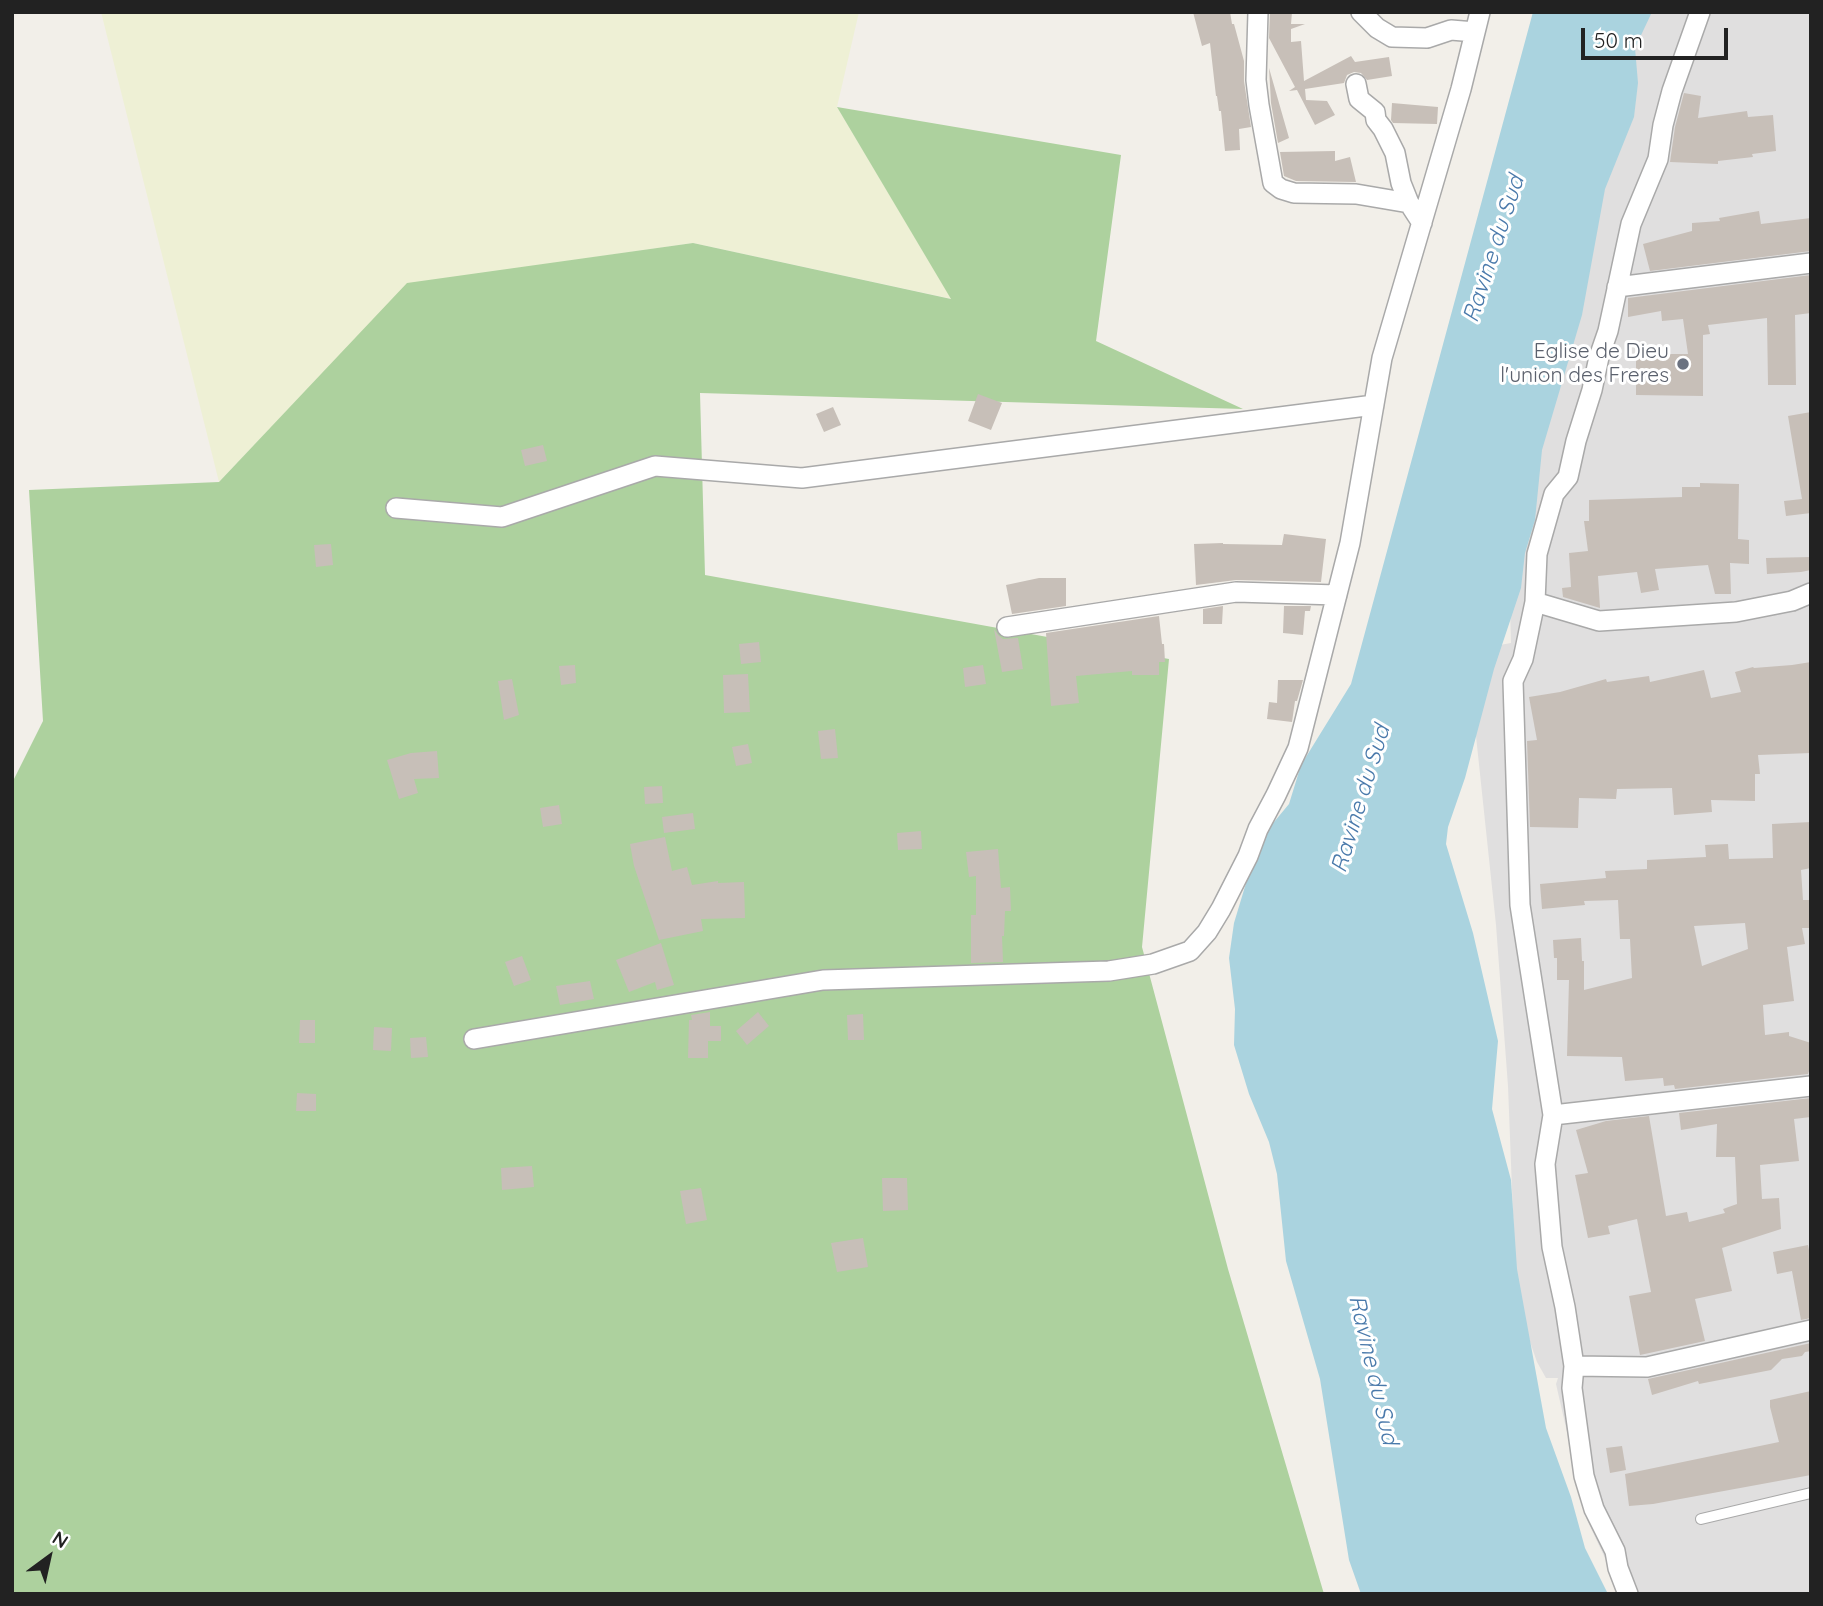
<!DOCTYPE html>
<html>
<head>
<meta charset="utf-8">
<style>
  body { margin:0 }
  #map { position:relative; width:1823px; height:1606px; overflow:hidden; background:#f2efe9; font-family:Quicksand,sans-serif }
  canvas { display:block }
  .frame { position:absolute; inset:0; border:14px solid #222; pointer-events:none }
  .north { position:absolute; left:14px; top:1522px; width:70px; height:70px; -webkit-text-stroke:5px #fff; paint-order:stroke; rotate:33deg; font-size:19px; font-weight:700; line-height:28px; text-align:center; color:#222 }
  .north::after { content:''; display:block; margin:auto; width:24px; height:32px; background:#222; clip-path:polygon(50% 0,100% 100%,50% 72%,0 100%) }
  .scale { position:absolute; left:1581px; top:28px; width:147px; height:32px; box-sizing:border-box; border:4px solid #222; border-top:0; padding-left:9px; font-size:21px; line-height:24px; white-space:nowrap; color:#222; -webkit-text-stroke:5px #fff; paint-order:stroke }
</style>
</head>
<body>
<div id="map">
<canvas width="1823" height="1606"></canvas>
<div class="frame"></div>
<div class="north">N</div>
<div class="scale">50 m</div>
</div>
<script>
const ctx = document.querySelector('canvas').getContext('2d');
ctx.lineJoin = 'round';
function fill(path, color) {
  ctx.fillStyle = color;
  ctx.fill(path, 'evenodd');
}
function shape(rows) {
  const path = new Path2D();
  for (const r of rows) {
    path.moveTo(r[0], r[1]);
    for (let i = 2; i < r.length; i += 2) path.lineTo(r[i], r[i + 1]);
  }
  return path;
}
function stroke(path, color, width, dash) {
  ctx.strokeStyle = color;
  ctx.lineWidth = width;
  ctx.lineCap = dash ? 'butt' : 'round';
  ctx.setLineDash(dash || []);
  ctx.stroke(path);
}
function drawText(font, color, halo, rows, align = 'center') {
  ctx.font = font + ' Quicksand,sans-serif';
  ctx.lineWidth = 6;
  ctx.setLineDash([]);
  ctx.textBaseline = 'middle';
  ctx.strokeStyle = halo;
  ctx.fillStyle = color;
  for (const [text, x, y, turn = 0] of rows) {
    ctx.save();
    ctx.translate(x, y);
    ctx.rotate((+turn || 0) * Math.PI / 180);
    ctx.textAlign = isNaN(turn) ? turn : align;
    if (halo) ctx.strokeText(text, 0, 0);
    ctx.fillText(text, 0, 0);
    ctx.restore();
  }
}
const residential = shape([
  [1629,12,1811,12,1811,1594,1622,1594,1587,1520,1556,1384,1558,1378,1546,1378,1537,1362,1520,1313,1516,1292,1508,1086,1496,925,1467,651,1511,643,1503,359]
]);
const farmland = shape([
  [101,12,859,12,837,107,952,299,693,243,408,284,219,482]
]);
const forest = shape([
  [837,107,1121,155,1096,341,1243,409,700,393,705,575,1169,659,1142,947,1228,1269,1324,1594,12,1594,12,783,43,721,29,490,219,482,407,283,693,243,951,299]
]);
const water = shape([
  [1533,12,1652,12,1635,48,1638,83,1634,117,1605,189,1582,315,1542,450,1535,520,1525,553,1521,588,1494,669,1465,778,1448,827,1446,844,1473,933,1498,1041,1492,1109,1511,1180,1517,1269,1546,1428,1571,1497,1585,1548,1608,1594,1361,1594,1349,1560,1320,1379,1286,1261,1277,1174,1269,1142,1249,1094,1234,1045,1235,1009,1229,958,1234,923,1259,840,1289,804,1301,765,1351,684]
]);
const building = shape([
  [1193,12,1230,12,1232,24,1234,24,1244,61,1244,81,1251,127,1239,129,1240,150,1225,151,1221,111,1219,111,1217,96,1216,96,1210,43,1202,46],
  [1270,12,1292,12,1291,24,1305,24,1291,29,1291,42,1301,41,1304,81,1351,56,1355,62,1389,57,1392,76,1367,80,1361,73,1354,72,1347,75,1344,83,1305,89,1306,100,1327,101,1335,115,1315,125,1297,90,1289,91,1295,87,1269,38],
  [1269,68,1289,138,1278,143,1271,103],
  [1684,93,1701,96,1698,118,1747,111,1748,117,1773,115,1776,151,1752,154,1753,157,1718,161,1718,164,1670,162,1675,127],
  [1392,103,1438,107,1437,124,1393,123,1391,120],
  [1335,151,1335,161,1350,157,1356,182,1296,181,1284,176,1280,152],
  [1759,211,1761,224,1811,218,1811,251,1650,271,1643,244,1692,231,1692,223,1720,221,1719,218],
  [1811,275,1811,313,1795,315,1796,385,1768,385,1767,318,1708,325,1710,334,1703,335,1703,396,1636,395,1636,354,1688,354,1683,319,1662,321,1661,311,1628,317,1628,298],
  [978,394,1002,403,991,430,968,421],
  [833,407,841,425,824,432,816,414],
  [1811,412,1811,513,1786,516,1784,501,1802,499,1788,416],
  [543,445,547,461,525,466,521,450],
  [1700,483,1739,484,1738,539,1749,540,1749,564,1730,563,1731,594,1715,594,1708,565,1655,569,1659,590,1641,593,1637,572,1598,576,1600,608,1563,597,1562,588,1571,587,1569,553,1588,551,1584,521,1589,521,1589,500,1682,497,1682,487,1700,487],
  [1284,534,1326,539,1321,582,1236,580,1196,585,1194,544,1223,543,1223,544,1282,545],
  [331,544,333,565,316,567,314,545],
  [1811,557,1811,570,1801,572,1767,574,1766,558],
  [1039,578,1066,578,1066,606,1012,614,1006,585],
  [1223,606,1222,624,1203,624,1203,609],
  [1284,606,1311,606,1310,611,1305,611,1303,635,1283,633],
  [1159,616,1162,644,1164,644,1165,662,1159,662,1159,675,1132,675,1132,671,1076,676,1079,703,1051,706,1046,633],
  [994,629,998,635,1003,639,1018,638,1023,669,1002,672],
  [759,642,761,662,741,664,739,644],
  [1811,662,1811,753,1758,755,1760,774,1755,774,1755,801,1711,800,1712,812,1674,815,1672,788,1617,789,1616,799,1579,798,1578,828,1530,827,1527,741,1537,740,1529,697,1560,692,1606,679,1607,682,1649,676,1650,682,1704,670,1711,698,1741,692,1735,672,1753,667,1754,668,1792,665],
  [575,665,576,683,561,685,559,666],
  [983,665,986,684,965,687,963,668],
  [748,674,750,712,724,713,723,675],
  [512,679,519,715,504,720,498,681],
  [1278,680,1303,680,1297,701,1295,701,1292,722,1267,719,1269,702,1277,703],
  [835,729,838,758,821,759,818,731],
  [748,744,752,763,736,766,732,747],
  [437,751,439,778,414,779,418,793,399,799,387,760,411,753],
  [662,786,663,803,645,804,644,787],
  [559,805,562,824,543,827,540,808],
  [693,813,695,829,664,833,662,817],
  [1811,822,1811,868,1801,870,1803,900,1811,900,1811,928,1802,928,1805,944,1787,947,1794,1001,1763,1005,1765,1035,1789,1032,1789,1036,1811,1043,1811,1065,1808,1074,1675,1089,1674,1085,1664,1086,1663,1078,1625,1081,1622,1057,1567,1056,1569,980,1557,980,1557,958,1554,958,1553,940,1581,938,1582,961,1584,961,1584,990,1632,978,1630,939,1620,939,1618,900,1584,901,1585,905,1542,909,1540,884,1606,878,1605,871,1647,869,1647,860,1706,857,1705,845,1728,844,1729,859,1773,858,1772,824],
  [1745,923,1748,949,1702,966,1694,926],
  [921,831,922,849,898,850,897,833],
  [665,837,672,871,687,867,692,885,718,881,718,883,744,882,745,918,701,919,703,931,659,940,634,866,630,844],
  [998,849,1001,888,1010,887,1011,911,1005,911,1004,936,1002,936,1003,962,971,963,971,915,976,915,976,876,969,877,966,852],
  [661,943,674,985,657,990,655,982,629,992,616,960],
  [522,956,531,980,514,986,505,962],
  [590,981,594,999,560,1005,556,986],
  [710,1012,710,1026,721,1026,721,1041,708,1041,708,1058,688,1058,689,1020,692,1020,691,1015],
  [758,1012,769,1026,747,1045,736,1031],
  [863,1014,864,1040,848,1040,847,1015],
  [300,1020,315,1020,315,1043,299,1043],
  [374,1027,392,1028,391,1051,373,1050],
  [426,1037,428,1057,411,1058,410,1038],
  [297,1093,316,1094,316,1111,296,1111],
  [1811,1098,1811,1117,1794,1119,1799,1161,1760,1165,1762,1199,1779,1198,1781,1229,1722,1248,1732,1291,1695,1299,1705,1341,1640,1355,1629,1296,1651,1292,1637,1219,1608,1226,1610,1234,1588,1238,1575,1175,1588,1173,1576,1130,1606,1121,1649,1116,1666,1216,1687,1212,1689,1222,1725,1213,1723,1209,1737,1204,1735,1157,1716,1157,1717,1124,1681,1130,1679,1113],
  [532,1166,534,1187,502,1190,501,1168],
  [882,1178,907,1178,908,1210,883,1211],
  [701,1188,707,1220,686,1224,680,1191],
  [863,1238,868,1267,837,1272,831,1243],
  [1808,1245,1811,1260,1811,1318,1801,1320,1792,1271,1777,1274,1773,1252],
  [1811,1343,1811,1351,1805,1352,1802,1356,1782,1359,1771,1370,1699,1384,1698,1381,1652,1395,1648,1379],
  [1811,1391,1811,1475,1653,1504,1629,1506,1625,1474,1779,1442,1770,1407,1770,1400],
  [1622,1446,1626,1470,1610,1473,1606,1448]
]);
const service = shape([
  [1701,1519,1811,1493]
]);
const minor = shape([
  [1258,12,1256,80,1259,105,1273,183,1281,189,1294,193,1356,194,1409,203,1422,223],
  [1361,12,1377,28,1392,37,1427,38,1451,30,1475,32],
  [1356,84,1359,99,1375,112,1376,120,1383,129,1395,153,1401,183,1409,203],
  [1617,287,1811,263],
  [396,508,502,517,655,466,802,478,1374,405],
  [1535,602,1599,621,1736,612,1792,601,1811,593],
  [1007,627,1236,592,1337,595],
  [474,1039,823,980,1109,971,1153,964,1190,951,1207,932,1221,909,1248,856,1258,829,1276,795,1298,748,1350,543,1382,358,1461,89,1480,12],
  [1553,1115,1811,1086],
  [1574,1366,1647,1367,1811,1330],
  [1628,1594,1618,1568,1615,1551,1594,1509,1584,1476,1572,1388,1574,1366,1565,1307,1552,1247,1545,1164,1553,1115,1520,905,1513,681,1523,659,1535,602,1537,554,1554,494,1568,477,1576,441,1592,390,1599,357,1608,331,1631,224,1658,159,1663,125,1672,91,1700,12]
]);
const markers = [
  [1683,364,7,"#6b7280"]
];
const worshipNames = [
  ["Eglise de Dieu",1669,352],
  ["l'union des Freres",1669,376]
];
const waterNames = [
  ["Ravine du Sud",1494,249,-72],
  ["Ravine du Sud",1361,799,-73],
  ["Ravine du Sud",1373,1370,77]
];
fill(residential, '#e0dfdf');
fill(farmland, '#eef0d5');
fill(forest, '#add19e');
fill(water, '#aad3df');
fill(building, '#c7bfb8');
stroke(service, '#a9a9a9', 12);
stroke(minor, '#a9a9a9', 22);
stroke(service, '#fff', 10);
stroke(minor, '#fff', 19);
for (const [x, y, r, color] of markers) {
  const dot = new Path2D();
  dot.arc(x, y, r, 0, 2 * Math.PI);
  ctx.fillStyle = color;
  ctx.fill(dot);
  stroke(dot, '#fff', 2.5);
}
drawText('21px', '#5b616d', '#fff', worshipNames, 'right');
drawText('italic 23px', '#4a7aab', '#fff', waterNames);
</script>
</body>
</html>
